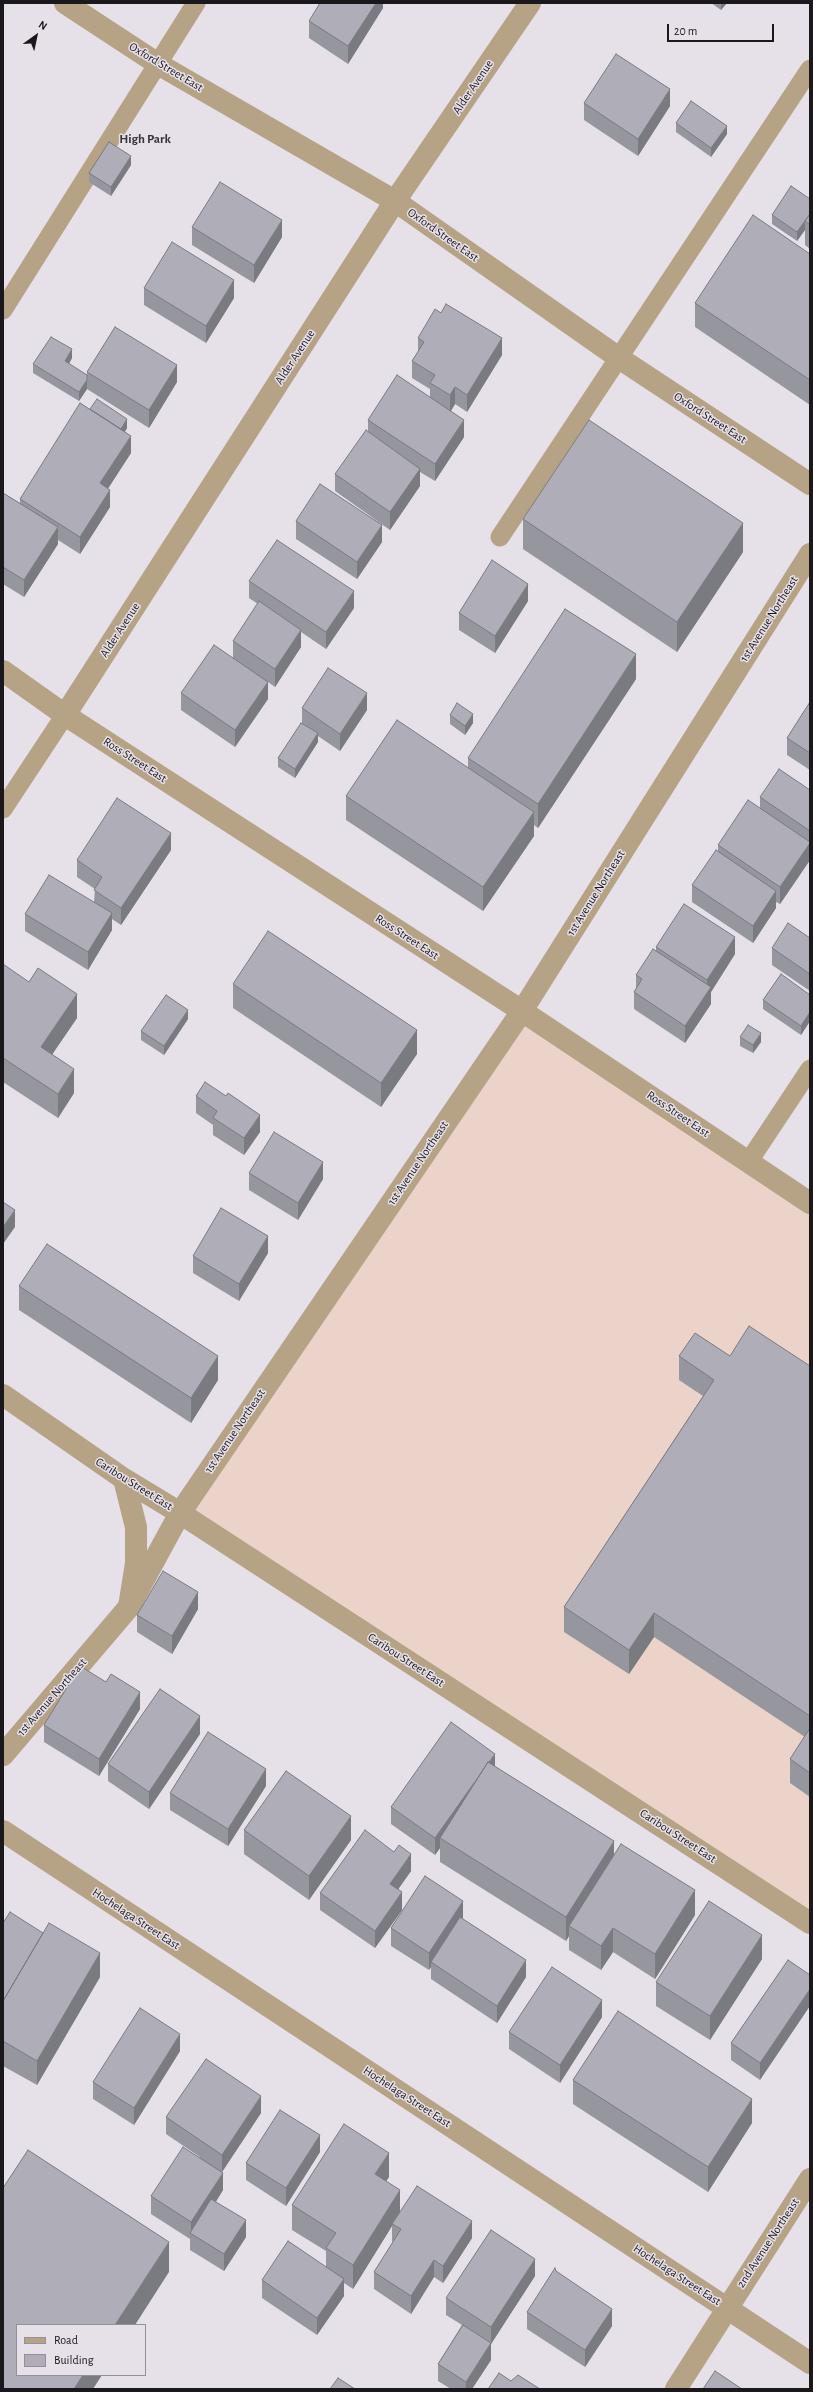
<!DOCTYPE html>
<html>
<head>
<meta charset="utf-8">
<style>
  body { margin:0 }
  #map { position:relative; width:813px; height:2392px; overflow:hidden; background:#e6e0e9; font-family:"Alegreya Sans",sans-serif }
  canvas { display:block }
  .frame { position:absolute; inset:0; border:4px solid #1a181b; pointer-events:none }
  .legend { position:absolute; left:16px; top:2324px; width:130px; height:52px; box-sizing:border-box; background:#e6e0e9; border:1px solid #949097; margin:0; padding:5px 7px; list-style:none; font-size:12px; color:#1a181b }
  .legend li { display:flex; align-items:center; gap:8px; height:20px }
  .legend b { width:20px; border:1px solid #949097 }
  .north { position:absolute; left:16px; top:16px; width:40px; height:40px; -webkit-text-stroke:3px #e6e0e9; paint-order:stroke; rotate:33deg; font-size:11px; font-weight:700; line-height:16px; text-align:center; color:#1a181b }
  .north::after { content:''; display:block; margin:auto; width:14px; height:18px; background:#1a181b; clip-path:polygon(50% 0,100% 100%,50% 72%,0 100%) }
  .scale { position:absolute; left:667px; top:24px; width:107px; height:18px; box-sizing:border-box; border:2px solid #1a181b; border-top:0; padding-left:5px; font-size:12px; line-height:14px; white-space:nowrap; color:#1a181b; -webkit-text-stroke:3px #e6e0e9; paint-order:stroke }
</style>
</head>
<body>
<div id="map">
<canvas width="813" height="2392"></canvas>
<div class="frame"></div>
<ul class="legend">
<li><b style="height:5px;background:#b6a385"></b>Road</li>
<li><b style="height:11px;background:#afaeb8"></b>Building</li>
</ul>
<div class="north">N</div>
<div class="scale">20 m</div>
</div>
<script>
const ctx = document.querySelector('canvas').getContext('2d');
ctx.lineJoin = 'round';
function fill(path, color) {
  ctx.fillStyle = color;
  ctx.fill(path, 'evenodd');
}
function shape(rows) {
  const path = new Path2D();
  for (const r of rows) {
    path.moveTo(r[0], r[1]);
    for (let i = 2; i < r.length; i += 2) path.lineTo(r[i], r[i + 1]);
  }
  return path;
}
function stroke(path, color, width, dash) {
  ctx.strokeStyle = color;
  ctx.lineWidth = width;
  ctx.lineCap = dash ? 'butt' : 'round';
  ctx.setLineDash(dash || []);
  ctx.stroke(path);
}
function drawText(font, color, halo, rows, align = 'center') {
  ctx.font = font + ' "Alegreya Sans",sans-serif';
  ctx.lineWidth = 3;
  ctx.setLineDash([]);
  ctx.textBaseline = 'middle';
  ctx.strokeStyle = halo;
  ctx.fillStyle = color;
  for (const [text, x, y, turn = 0] of rows) {
    ctx.save();
    ctx.translate(x, y);
    ctx.rotate((+turn || 0) * Math.PI / 180);
    ctx.textAlign = isNaN(turn) ? turn : align;
    if (halo) ctx.strokeText(text, 0, 0);
    ctx.fillText(text, 0, 0);
    ctx.restore();
  }
}
const education = shape([
  [522,1011,810,1201,810,1921,180,1513]
]);
const service = shape([
  [3,310,196,3],
  [500,537,810,69],
  [3,809,65,715],
  [749,1161,810,1069]
]);
const minor = shape([
  [65,3,158,64,395,201,619,358,810,484],
  [3,671,65,715,522,1011,810,1203],
  [65,715,395,201,530,3],
  [3,1755,129,1607,180,1513,522,1011,810,554],
  [3,1831,810,2363],
  [676,2389,810,2179]
]);
const tertiary = shape([
  [3,1395,124,1479,180,1513,810,1923],
  [124,1479,136,1527,136,1563,129,1607]
]);
const wall = shape([
  [383,3,383,8,348,64,309,38,309,21],
  [711,3,727,3,721,10],
  [584,103,670,106,638,156,584,120],
  [676,123,727,134,711,157,676,132],
  [131,165,111,196,89,182,89,173],
  [810,199,810,249,805,245,805,230,797,241,772,224,772,215],
  [192,227,282,237,254,283,192,245],
  [810,254,810,405,695,327,695,303],
  [144,288,234,298,206,343,144,305],
  [418,338,502,355,467,412,455,404,451,411,464,437,435,481,420,472,420,486,390,530,335,491,335,474,368,432,368,420,430,397,430,389,412,378,412,361,418,352],
  [72,358,69,364,87,375,87,372,177,382,149,428,87,389,79,401,33,373,33,364],
  [90,409,127,428,125,432,131,453,108,488,110,507,80,554,58,540,58,544,24,597,3,584,3,493,20,503,20,499],
  [523,519,743,552,677,652,523,549],
  [296,521,382,542,357,579,296,539],
  [249,581,354,608,326,649,301,632,301,647,275,687,268,682,268,699,235,747,181,710,181,693,233,658,233,641,258,604,249,598],
  [528,601,495,653,459,630,459,613],
  [636,679,538,828,534,825,534,836,483,911,346,820,346,796,468,768,468,758],
  [810,702,810,770,787,755,787,738],
  [302,708,367,710,340,751,318,736,318,742,295,778,278,767,278,758,302,723],
  [450,715,473,723,465,735,450,724],
  [810,790,810,860,780,904,776,902,776,908,753,943,692,902,692,885,718,851,718,845,760,808,760,797],
  [171,850,121,925,112,919,112,930,88,970,25,931,25,914,94,902,95,889,77,877,77,860],
  [810,938,810,991,772,965,772,948],
  [656,947,735,954,711,992,711,1004,685,1043,634,1009,634,992,636,989,636,975,656,951],
  [3,964,77,1018,52,1054,74,1093,58,1118,3,1082],
  [233,984,417,1054,381,1107,233,1008],
  [810,995,810,1021,801,1035,763,1009,763,1000],
  [188,1019,164,1055,141,1040,141,1031],
  [740,1037,761,1042,753,1053,740,1046],
  [196,1096,260,1132,244,1155,213,1135,213,1125,196,1113],
  [249,1173,323,1179,298,1220,249,1190],
  [268,1253,239,1301,193,1273,193,1256],
  [19,1286,218,1380,191,1423,19,1310],
  [679,1356,730,1356,810,1366,810,1797,790,1783,790,1759,805,1737,654,1637,629,1674,564,1632,564,1607,703,1396,679,1380],
  [198,1609,172,1654,137,1632,137,1615],
  [106,1682,140,1709,99,1776,44,1742,44,1725],
  [200,1734,149,1809,108,1781,108,1764],
  [495,1766,695,1915,655,1979,613,1952,601,1970,569,1950,569,1936,566,1941,440,1862,440,1848,435,1855,391,1824,391,1807],
  [266,1786,228,1846,170,1810,170,1793],
  [244,1830,351,1840,309,1900,244,1854],
  [411,1871,398,1889,402,1910,375,1948,320,1910,320,1893],
  [463,1918,463,1919,526,1977,497,2023,431,1979,431,1967,429,1970,391,1946,391,1928],
  [3,1923,43,1933,100,1977,37,2085,3,2066],
  [762,1959,710,2040,656,2006,656,1982],
  [788,1960,760,2080,731,2060,731,2043],
  [602,2017,560,2083,509,2049,509,2032],
  [180,2051,134,2125,93,2099,93,2082],
  [573,2080,752,2123,708,2192,573,2104],
  [261,2113,222,2172,223,2190,216,2202,246,2237,224,2271,190,2250,190,2239,151,2214,151,2196,200,2157,166,2134,166,2117],
  [320,2152,286,2206,246,2180,246,2163],
  [389,2177,386,2181,400,2212,472,2238,443,2283,434,2277,411,2314,374,2289,374,2272,393,2242,392,2241,392,2226,353,2289,344,2283,344,2296,317,2335,262,2298,262,2280,326,2267,326,2251,292,2230,292,2205],
  [556,2271,612,2326,585,2367,527,2329,527,2312],
  [535,2276,491,2344,491,2360,472,2389,451,2389,438,2381,438,2364,462,2325,446,2315,446,2298]
]);
const shadedWall = shape([
  [376,3,383,3,383,8,348,64,348,46],
  [721,3,727,3,721,10],
  [670,89,670,106,638,156,638,139],
  [727,126,727,134,711,157,711,148],
  [131,156,131,165,111,196,111,187],
  [282,220,282,237,254,283,254,265],
  [805,221,805,230,797,241,797,232],
  [234,280,234,298,206,343,206,326],
  [502,338,502,355,467,412,467,395],
  [72,349,72,358,65,370,65,361],
  [177,365,177,382,149,428,149,410],
  [87,380,87,389,79,401,79,392],
  [455,387,455,404,450,412,450,395],
  [127,419,127,428,118,441,118,432],
  [464,420,464,437,435,481,435,464],
  [131,436,131,453,100,501,100,483],
  [4,456,4,473,3,474,3,457],
  [420,469,420,486,390,530,390,512],
  [110,490,110,507,80,554,80,537],
  [743,523,743,552,677,652,677,622],
  [382,525,382,542,357,579,357,562],
  [58,527,58,544,24,597,24,580],
  [528,584,528,601,495,653,495,636],
  [354,591,354,608,326,649,326,632],
  [301,630,301,647,275,687,275,669],
  [636,654,636,679,538,828,538,804],
  [268,682,268,699,235,747,235,730],
  [367,693,367,710,340,751,340,734],
  [473,714,473,723,465,735,465,726],
  [318,733,318,742,295,778,295,769],
  [534,812,534,836,483,911,483,887],
  [171,833,171,850,121,925,121,908],
  [810,843,810,860,780,904,780,887],
  [776,891,776,908,753,943,753,926],
  [112,913,112,930,88,970,88,952],
  [735,937,735,954,711,992,711,1004,685,1043,685,1026,707,992,707,980],
  [77,994,77,1018,41,1071,41,1047],
  [188,1010,188,1019,164,1055,164,1046],
  [810,1012,810,1021,801,1035,801,1026],
  [417,1030,417,1054,381,1107,381,1083],
  [761,1033,761,1042,753,1053,753,1045],
  [74,1069,74,1093,58,1118,58,1094],
  [260,1115,260,1132,244,1155,244,1138],
  [323,1162,323,1179,298,1220,298,1203],
  [15,1210,15,1227,3,1244,3,1227],
  [268,1236,268,1253,239,1301,239,1284],
  [218,1356,218,1380,191,1423,191,1398],
  [198,1592,198,1609,172,1654,172,1636],
  [654,1613,654,1637,629,1674,629,1650],
  [140,1692,140,1709,99,1776,99,1759],
  [200,1716,200,1734,149,1809,149,1792],
  [495,1754,495,1771,440,1838,440,1848,435,1855,435,1838],
  [266,1769,266,1786,228,1846,228,1829],
  [351,1816,351,1840,309,1900,309,1876],
  [614,1841,614,1865,569,1926,569,1936,566,1941,566,1917],
  [411,1854,411,1871,390,1901,390,1884],
  [695,1890,695,1915,655,1979,655,1954],
  [402,1892,402,1910,375,1948,375,1931],
  [463,1901,463,1918,433,1964,431,1962,431,1967,429,1970,429,1953],
  [613,1928,613,1952,601,1970,601,1946],
  [762,1935,762,1959,710,2040,710,2016],
  [100,1953,100,1977,37,2085,37,2061],
  [526,1960,526,1977,497,2023,497,2006],
  [810,1989,810,2006,760,2080,760,2063],
  [602,2000,602,2017,560,2083,560,2065],
  [180,2034,180,2051,134,2125,134,2108],
  [261,2096,261,2113,222,2172,222,2155],
  [752,2099,752,2123,708,2192,708,2167],
  [320,2135,320,2152,286,2206,286,2188],
  [389,2153,389,2177,375,2198,375,2174],
  [223,2173,223,2190,194,2235,191,2234,191,2222],
  [400,2190,400,2214,392,2224,392,2226,353,2289,353,2265],
  [246,2220,246,2237,224,2271,224,2254],
  [472,2221,472,2238,443,2283,443,2266],
  [169,2242,169,2272,135,2325,115,2325],
  [535,2259,535,2276,491,2344,491,2327],
  [434,2260,434,2277,411,2314,411,2296],
  [344,2279,344,2296,317,2335,317,2318],
  [612,2309,612,2326,585,2367,585,2350],
  [491,2343,491,2360,472,2389,466,2389,466,2382],
  [83,2375,102,2375,93,2389,74,2389]
]);
const building = shape([
  [320,3,376,3,348,46,309,21,320,3],
  [616,54,670,89,638,139,584,103,616,54],
  [691,101,727,126,711,148,676,123,691,101],
  [109,142,131,156,111,187,89,173,109,142],
  [220,182,282,220,254,265,192,227,220,182],
  [791,186,810,199,810,214,797,232,772,215,791,186],
  [810,214,810,225,805,221,810,214],
  [753,215,810,254,810,380,695,303,753,215],
  [172,242,234,280,206,326,144,288,172,242],
  [446,304,502,338,467,395,455,387,450,395,430,383,435,375,412,361,424,342,418,338,435,309,441,313,446,304],
  [115,327,177,365,149,410,87,372,115,327],
  [51,337,72,349,65,361,87,375,87,380,79,392,33,364,51,337],
  [397,375,464,420,435,464,368,420,397,375],
  [97,399,127,419,121,429,90,409,97,399],
  [80,403,131,436,100,483,110,490,80,537,20,499,80,403],
  [589,420,743,523,677,622,523,519,589,420],
  [366,430,420,469,390,512,335,474,366,430],
  [320,484,382,525,357,562,296,521,320,484],
  [3,493,58,527,24,580,3,567,3,493],
  [277,540,354,591,326,632,249,581,277,540],
  [492,560,528,584,495,636,459,613,492,560],
  [259,601,301,630,275,669,233,641,259,601],
  [565,609,636,654,538,804,468,758,565,609],
  [214,645,268,682,235,730,181,693,214,645],
  [328,668,367,693,340,734,302,708,328,668],
  [810,702,810,753,787,738,810,702],
  [457,703,473,714,465,726,450,715,457,703],
  [397,720,534,812,483,887,346,796,397,720],
  [301,723,318,733,295,769,278,758,301,723],
  [779,769,810,790,810,831,760,797,779,769],
  [117,798,171,833,121,908,94,890,102,877,77,860,117,798],
  [748,800,810,842,810,843,780,887,718,845,748,800],
  [716,850,776,891,753,926,692,885,716,850],
  [49,875,112,913,88,952,25,914,49,875],
  [684,904,735,937,707,980,656,947,684,904],
  [788,923,810,938,810,974,772,948,788,923],
  [268,931,417,1030,381,1083,233,984,268,931],
  [653,949,711,987,685,1026,634,992,642,979,636,975,653,949],
  [3,964,29,982,38,968,77,994,41,1047,74,1069,58,1094,3,1058,3,964],
  [781,974,810,995,810,1012,801,1026,763,1000,781,974],
  [166,995,188,1010,164,1046,141,1031,166,995],
  [748,1025,761,1033,753,1045,740,1037,748,1025],
  [205,1082,226,1096,228,1093,260,1115,244,1138,213,1118,217,1111,196,1096,205,1082],
  [274,1132,323,1162,298,1203,249,1173,274,1132],
  [3,1202,15,1210,3,1227,3,1202],
  [221,1208,268,1236,239,1284,193,1256,221,1208],
  [47,1244,218,1356,191,1398,19,1286,47,1244],
  [749,1326,810,1366,810,1716,654,1613,629,1650,564,1607,714,1380,679,1356,695,1333,730,1356,749,1326],
  [163,1571,198,1592,172,1636,137,1615,163,1571],
  [80,1666,106,1682,111,1674,140,1692,99,1759,44,1725,80,1666],
  [160,1689,200,1716,149,1792,108,1764,160,1689],
  [451,1722,495,1754,489,1762,488,1762,479,1776,435,1838,391,1807,451,1722],
  [810,1728,810,1773,790,1759,810,1728],
  [208,1732,266,1769,228,1829,170,1793,208,1732],
  [488,1762,614,1841,566,1917,440,1838,488,1762],
  [286,1771,351,1816,309,1876,244,1830,286,1771],
  [365,1830,394,1852,399,1845,411,1854,390,1884,402,1892,375,1931,320,1893,365,1830],
  [621,1844,695,1890,655,1954,613,1928,601,1946,569,1926,621,1844],
  [425,1876,463,1901,429,1953,391,1928,425,1876],
  [709,1901,762,1935,710,2016,656,1982,709,1901],
  [10,1912,43,1933,3,2001,3,1923,10,1912],
  [460,1917,526,1960,497,2006,431,1962,460,1917],
  [49,1923,100,1953,37,2061,3,2041,3,2001,49,1923],
  [788,1960,810,1975,810,1989,760,2063,731,2043,788,1960],
  [552,1967,602,2000,560,2065,509,2032,552,1967],
  [140,2008,180,2034,134,2108,93,2082,140,2008],
  [618,2011,752,2099,708,2167,573,2080,618,2011],
  [206,2059,261,2096,222,2155,166,2117,206,2059],
  [280,2110,320,2135,286,2188,246,2163,280,2110],
  [344,2124,389,2153,375,2174,400,2190,353,2265,326,2248,336,2233,292,2205,344,2124],
  [183,2147,223,2173,191,2222,151,2196,183,2147],
  [28,2150,169,2242,115,2325,17,2325,17,2375,83,2375,74,2389,3,2389,3,2188,28,2150],
  [417,2186,472,2221,443,2266,434,2260,411,2296,374,2272,401,2229,392,2224,417,2186],
  [211,2199,246,2220,224,2254,190,2233,211,2199],
  [491,2230,535,2259,491,2327,446,2298,491,2230],
  [288,2241,344,2279,317,2318,262,2280,288,2241],
  [555,2268,556,2271,612,2309,585,2350,527,2312,555,2268],
  [463,2325,491,2343,466,2382,438,2364,463,2325],
  [715,2371,742,2389,703,2389,715,2371],
  [499,2373,511,2381,518,2375,540,2389,488,2389,499,2373],
  [338,2378,355,2389,330,2389,338,2378]
]);
const streetNames = [
  ["Oxford Street East",166,67,31],
  ["Alder Avenue",473,87,-56],
  ["Oxford Street East",443,235,35],
  ["Alder Avenue",295,357,-57],
  ["Oxford Street East",710,418,33],
  ["1st Avenue Northeast",769,619,-58],
  ["Alder Avenue",120,630,-57],
  ["Ross Street East",135,760,33],
  ["1st Avenue Northeast",596,893,-58],
  ["Ross Street East",407,937,33],
  ["Ross Street East",678,1114,34],
  ["1st Avenue Northeast",418,1163,-56],
  ["1st Avenue Northeast",235,1431,-56],
  ["Caribou Street East",134,1484,32],
  ["Caribou Street East",406,1660,33],
  ["1st Avenue Northeast",52,1697,-49],
  ["Caribou Street East",678,1836,33],
  ["Hochelaga Street East",136,1919,33],
  ["Hochelaga Street East",407,2097,33],
  ["2nd Avenue Northeast",768,2243,-57],
  ["Hochelaga Street East",677,2275,33]
];
const neighbourhoodNames = [
  ["High Park",145,139]
];
fill(education, '#ebd3c9');
stroke(service, '#b6a385', 19);
stroke(minor, '#b6a385', 22);
stroke(tertiary, '#b6a385', 22);
fill(wall, '#96969e');
fill(shadedWall, '#7a7a81');
fill(building, '#afaeb8');
stroke(building, '#7a7a81', 1);
drawText('12px', '#1a181b', '#e6e0e9', streetNames);
drawText('bold 13px', '#39343b', '#e6e0e9', neighbourhoodNames);
</script>
</body>
</html>
